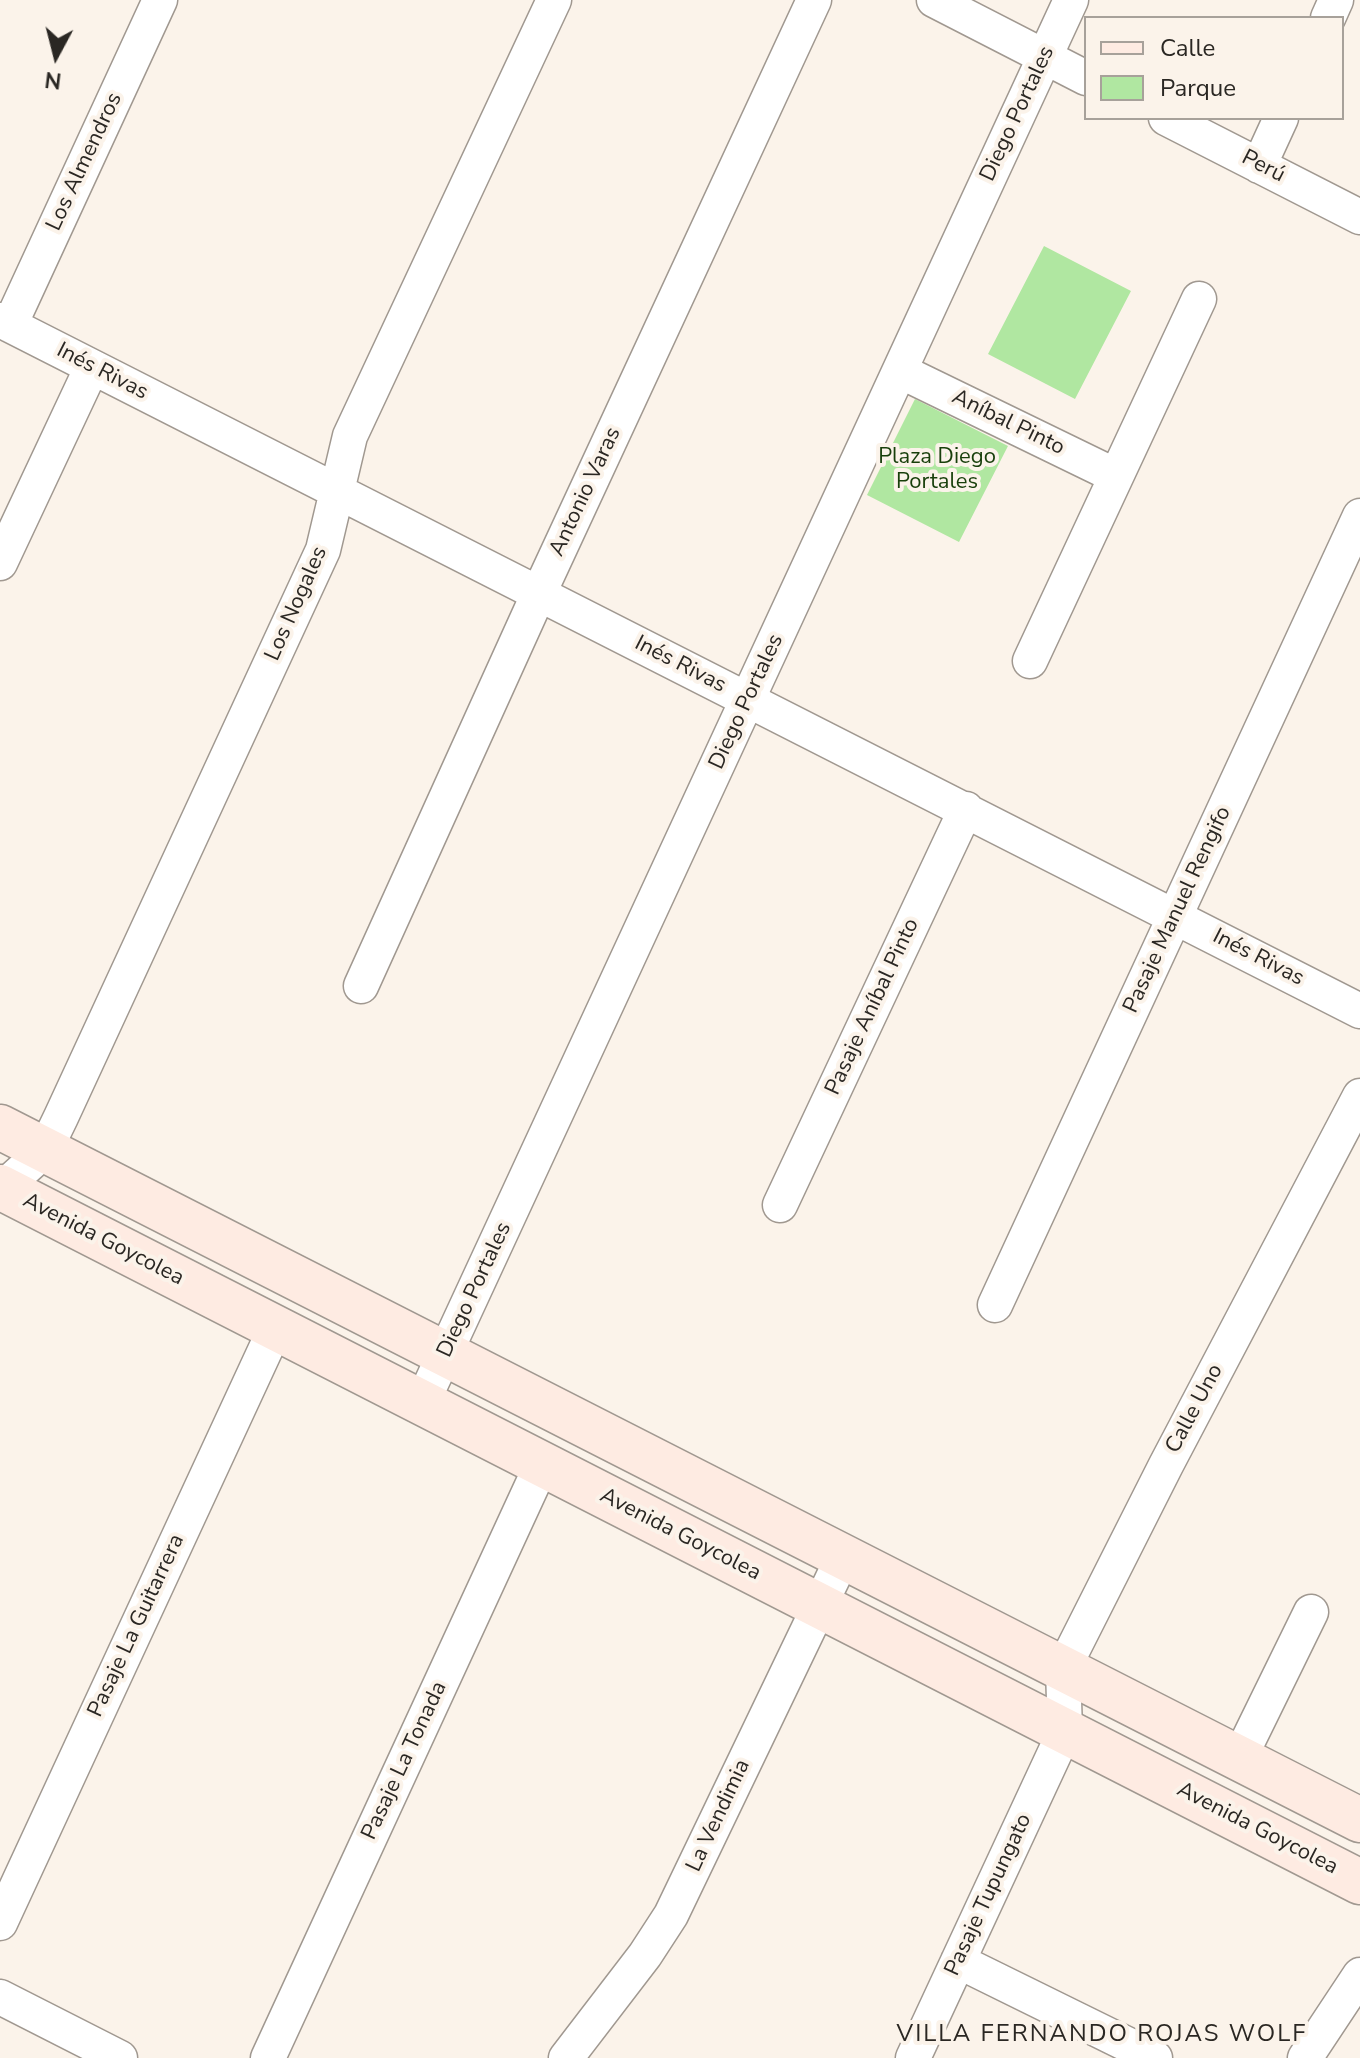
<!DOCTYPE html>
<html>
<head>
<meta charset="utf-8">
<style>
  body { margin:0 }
  #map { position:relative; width:1360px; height:2058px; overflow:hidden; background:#fbf3ea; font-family:"Nunito Sans",sans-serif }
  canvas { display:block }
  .legend { position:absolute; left:1084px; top:16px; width:260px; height:104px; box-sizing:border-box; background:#fbf3ea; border:2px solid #a7a19a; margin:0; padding:10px 14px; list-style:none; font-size:24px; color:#2a2723 }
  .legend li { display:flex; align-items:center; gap:16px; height:40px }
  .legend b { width:40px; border:2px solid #a7a19a }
  .north { position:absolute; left:16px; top:16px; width:80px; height:80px; -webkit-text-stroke:6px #fbf3ea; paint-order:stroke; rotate:187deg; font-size:22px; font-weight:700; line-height:32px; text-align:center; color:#2a2723 }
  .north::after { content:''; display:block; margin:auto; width:28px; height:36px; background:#2a2723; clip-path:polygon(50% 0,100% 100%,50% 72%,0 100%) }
</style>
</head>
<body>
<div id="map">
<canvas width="1360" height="2058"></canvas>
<ul class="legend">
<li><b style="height:10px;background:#feebe2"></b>Calle</li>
<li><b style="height:22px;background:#b0e7a1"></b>Parque</li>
</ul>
<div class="north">N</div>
</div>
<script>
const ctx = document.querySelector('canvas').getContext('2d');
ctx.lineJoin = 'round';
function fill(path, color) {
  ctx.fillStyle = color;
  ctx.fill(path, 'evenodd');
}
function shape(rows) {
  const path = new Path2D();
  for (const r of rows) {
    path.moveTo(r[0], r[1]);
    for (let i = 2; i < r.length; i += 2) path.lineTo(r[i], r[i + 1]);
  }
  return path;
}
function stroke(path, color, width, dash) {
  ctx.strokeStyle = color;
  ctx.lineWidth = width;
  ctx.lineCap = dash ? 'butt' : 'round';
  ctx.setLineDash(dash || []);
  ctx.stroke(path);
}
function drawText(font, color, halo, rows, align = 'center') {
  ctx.font = font + ' "Nunito Sans",sans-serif';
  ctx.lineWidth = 8;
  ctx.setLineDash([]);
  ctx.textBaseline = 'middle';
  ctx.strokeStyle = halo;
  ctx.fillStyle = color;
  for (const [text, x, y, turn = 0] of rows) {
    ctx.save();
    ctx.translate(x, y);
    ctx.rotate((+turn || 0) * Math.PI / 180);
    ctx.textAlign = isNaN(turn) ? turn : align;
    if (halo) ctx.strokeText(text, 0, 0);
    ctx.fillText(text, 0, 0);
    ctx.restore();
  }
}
const green = shape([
  [1044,246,1131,291,1075,399,988,354],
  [915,399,1008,446,959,542,867,495]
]);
const street = shape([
  [934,0,1086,78],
  [1328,18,1336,0],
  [1166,118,1360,217],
  [1259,166,1281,118],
  [0,320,1360,1011],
  [10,325,160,0],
  [900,371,1116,476],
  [0,563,92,367],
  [1030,661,1199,299],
  [361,986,539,593,814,0],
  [0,1194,3,1188,45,1150,61,1117,323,550,350,436,554,0],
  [780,1205,966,809],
  [995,1305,1360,516],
  [422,1403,1071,0],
  [1239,1759,1311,1612],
  [0,1923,275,1329],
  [958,1961,1155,2058],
  [0,1997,120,2058],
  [268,2058,542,1464],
  [566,2058,645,1955,671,1915,843,1557],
  [913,2058,1065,1731,1063,1669,1166,1465,1360,1096],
  [1305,2058,1360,1975]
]);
const secondary = shape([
  [0,1127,1360,1820],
  [0,1187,1360,1882]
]);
const streetNames = [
  ["Diego Portales",1018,114,-65],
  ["Los Almendros",85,162,-65],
  ["Perú",1263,167,27],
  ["Inés Rivas",102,372,27],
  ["Aníbal Pinto",1008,423,26],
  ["Antonio Varas",586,492,-65],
  ["Los Nogales",297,604,-66],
  ["Inés Rivas",680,665,27],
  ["Diego Portales",747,702,-65],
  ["Pasaje Manuel Rengifo",1178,910,-65],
  ["Inés Rivas",1258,958,27],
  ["Pasaje Aníbal Pinto",873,1007,-65],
  ["Avenida Goycolea",103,1240,27],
  ["Diego Portales",475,1290,-65],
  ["Calle Uno",1195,1409,-62],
  ["Avenida Goycolea",680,1535,27],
  ["Pasaje La Guitarrera",137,1626,-65],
  ["Pasaje La Tonada",405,1761,-65],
  ["La Vendimia",719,1816,-65],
  ["Avenida Goycolea",1257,1829,27],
  ["Pasaje Tupungato",989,1895,-65]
];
const parkNames = [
  ["Plaza Diego",937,458],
  ["Portales",937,483]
];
const neighbourhoodNames = [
  ["VILLA FERNANDO ROJAS WOLF",1102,2035]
];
fill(green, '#b0e7a1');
stroke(street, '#a09890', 37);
stroke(secondary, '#a09890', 47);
stroke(street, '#fff', 34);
stroke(secondary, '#feebe2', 44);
drawText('22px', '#2a2723', '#fbf3ea', streetNames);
drawText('22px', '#183f0b', '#fbf3ea', parkNames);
ctx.letterSpacing = '2px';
drawText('24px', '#2a2723', '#fbf3ea', neighbourhoodNames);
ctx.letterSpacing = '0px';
</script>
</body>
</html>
